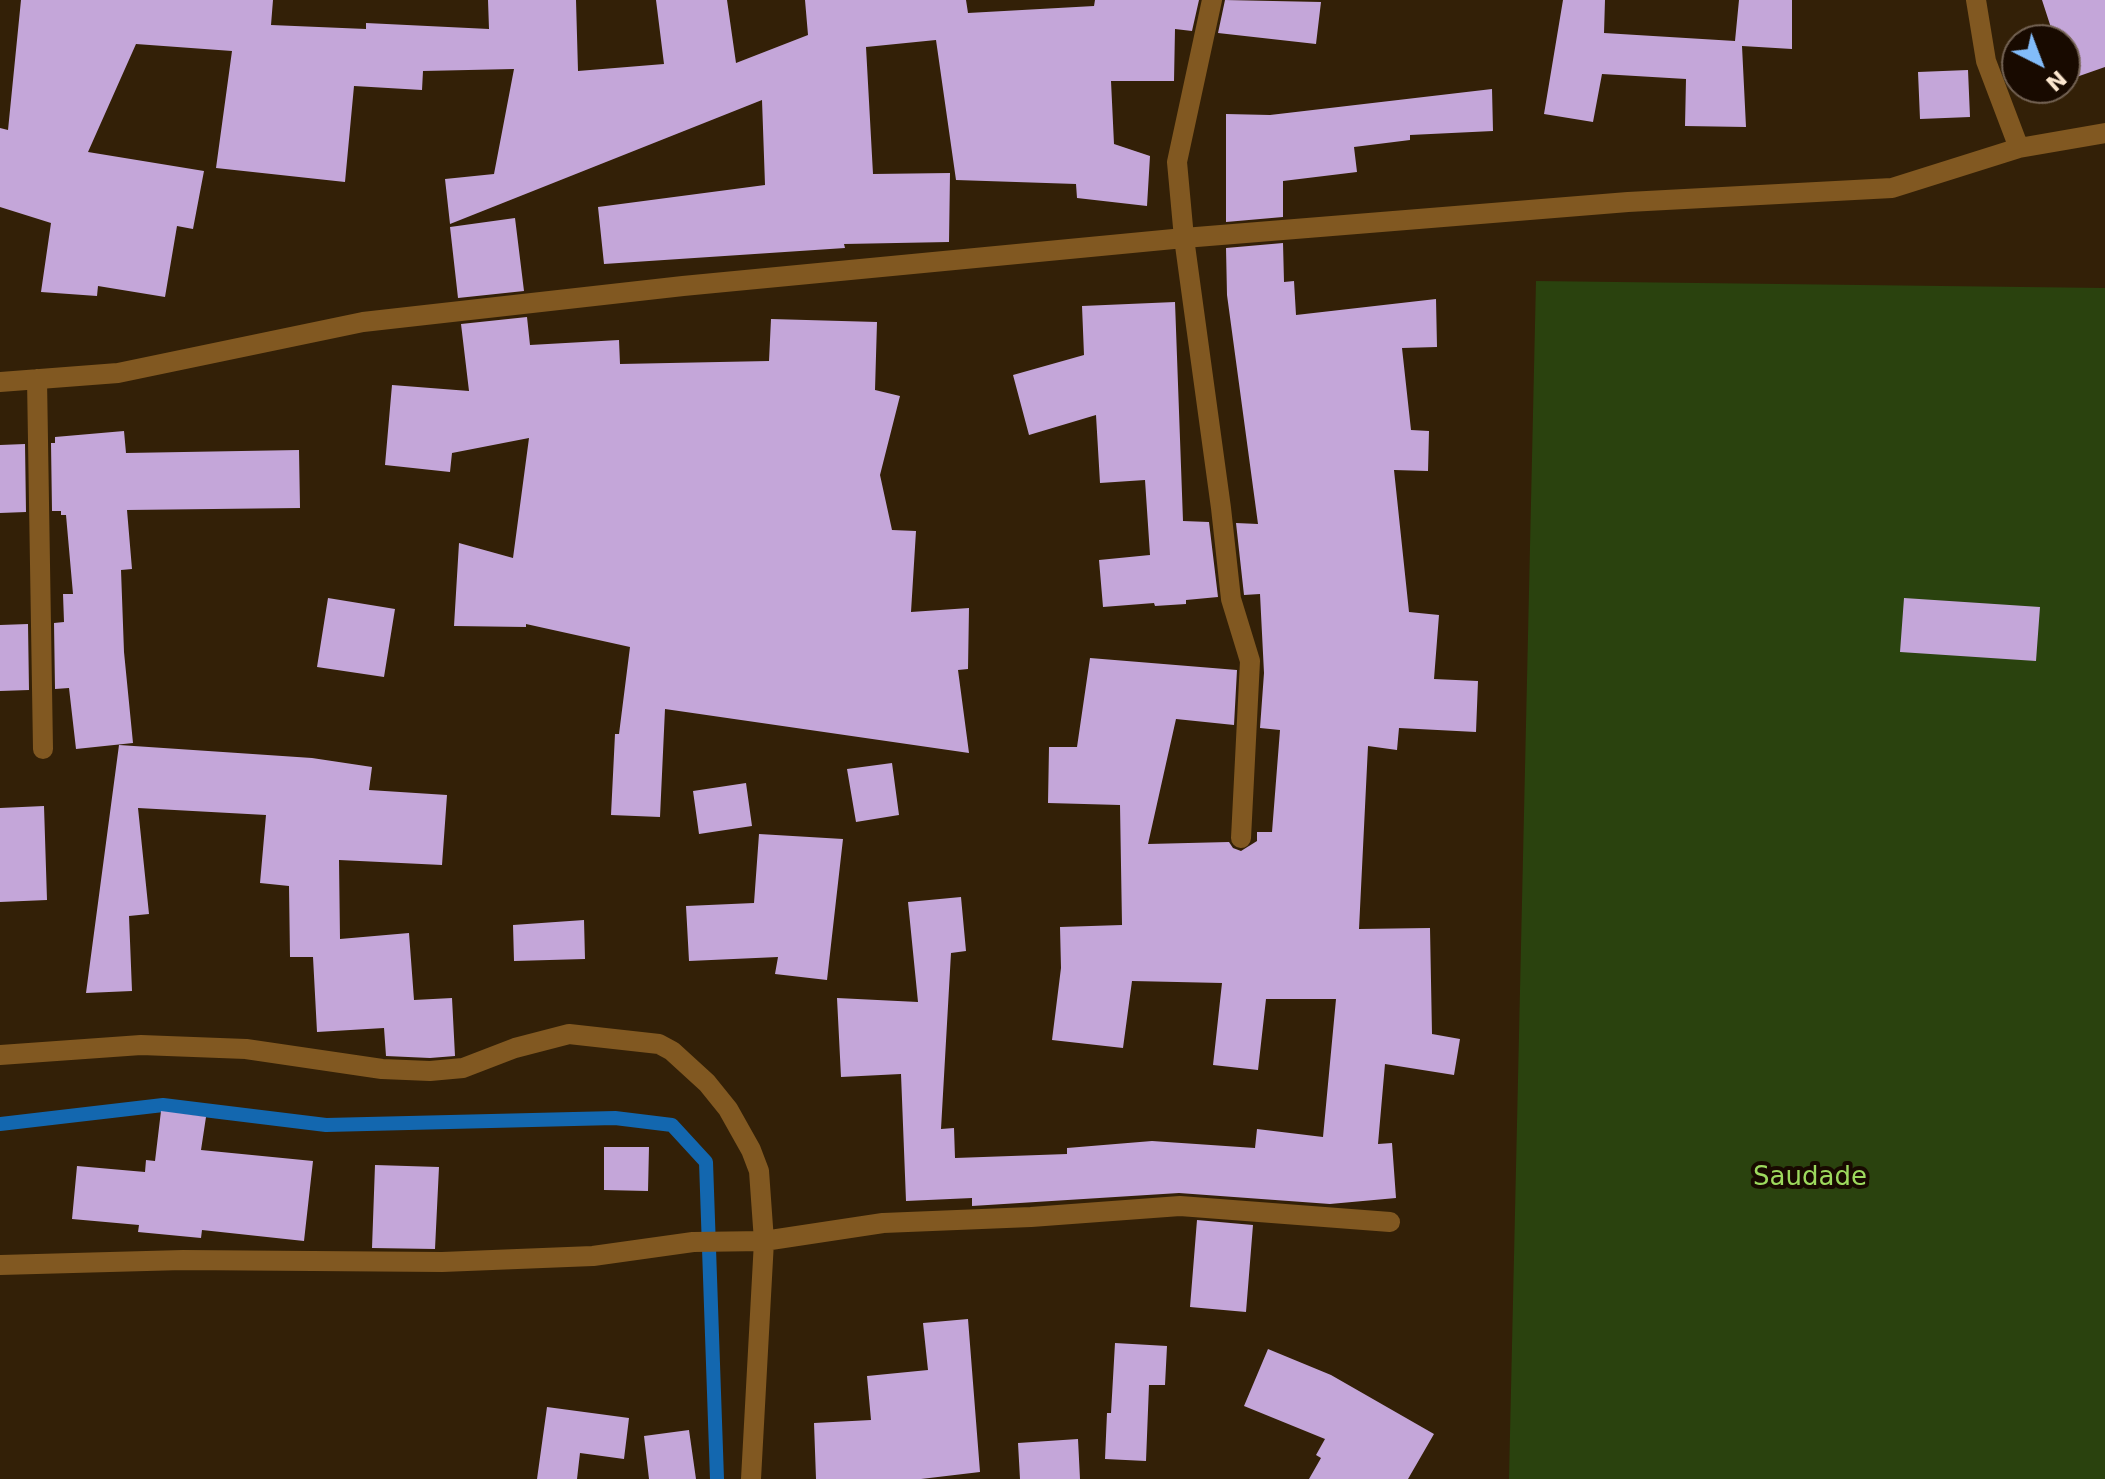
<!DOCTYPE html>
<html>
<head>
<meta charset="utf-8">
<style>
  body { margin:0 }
  #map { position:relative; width:2105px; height:1479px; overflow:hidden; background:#332007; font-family:"DejaVu Sans",sans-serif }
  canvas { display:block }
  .north { position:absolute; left:2001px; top:24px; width:80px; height:80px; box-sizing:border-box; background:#180a00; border:2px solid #736253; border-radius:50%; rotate:138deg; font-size:22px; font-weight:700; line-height:32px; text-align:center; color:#fce7cf }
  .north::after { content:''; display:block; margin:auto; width:28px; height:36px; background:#82bcfa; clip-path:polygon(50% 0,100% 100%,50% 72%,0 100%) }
</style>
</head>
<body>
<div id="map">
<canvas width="2105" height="1479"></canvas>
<div class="north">N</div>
</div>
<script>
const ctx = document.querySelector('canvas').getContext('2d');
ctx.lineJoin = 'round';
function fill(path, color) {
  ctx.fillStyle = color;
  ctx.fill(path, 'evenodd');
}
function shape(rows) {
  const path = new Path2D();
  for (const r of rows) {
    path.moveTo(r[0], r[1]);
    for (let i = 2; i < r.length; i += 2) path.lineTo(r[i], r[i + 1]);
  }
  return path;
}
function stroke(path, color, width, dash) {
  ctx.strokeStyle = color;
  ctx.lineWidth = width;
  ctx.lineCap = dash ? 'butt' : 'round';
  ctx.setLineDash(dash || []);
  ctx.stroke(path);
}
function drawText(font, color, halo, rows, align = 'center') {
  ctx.font = font + ' "DejaVu Sans",sans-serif';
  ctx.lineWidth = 8;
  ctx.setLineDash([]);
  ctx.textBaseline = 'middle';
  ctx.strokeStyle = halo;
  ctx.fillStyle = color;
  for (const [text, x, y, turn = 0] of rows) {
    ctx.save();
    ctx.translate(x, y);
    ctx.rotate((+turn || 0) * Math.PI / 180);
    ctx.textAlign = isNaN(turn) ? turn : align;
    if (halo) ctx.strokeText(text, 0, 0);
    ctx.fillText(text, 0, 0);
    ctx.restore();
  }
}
const green = shape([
  [1536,281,2105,288,2105,1479,1509,1479]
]);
const stream = shape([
  [0,1124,163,1105,326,1125,615,1118,672,1125,706,1162,717,1479]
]);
const building = shape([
  [21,0,273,0,271,25,366,29,366,23,489,29,488,0,576,0,578,71,664,64,656,0,727,0,736,63,808,35,805,0,966,0,968,13,1094,6,1095,0,1199,0,1192,31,1175,29,1174,81,1111,81,1114,144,1150,156,1147,206,1077,198,1076,184,956,180,936,40,866,47,873,174,950,173,949,242,844,244,845,248,604,264,598,207,765,185,762,100,450,224,445,179,494,174,514,69,423,71,422,90,354,86,345,182,216,168,232,51,136,44,88,152,204,171,193,229,177,226,165,297,98,286,97,296,41,292,51,223,0,207,0,128,8,130],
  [1225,0,1321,2,1316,44,1218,33],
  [1563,0,1605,0,1604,33,1735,41,1739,0,1792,0,1792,49,1742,46,1746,127,1685,126,1686,79,1602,74,1593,122,1544,114],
  [2042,0,2105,0,2105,67,2065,81,2065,40,2055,40],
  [1968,70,1970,117,1920,119,1918,72],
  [1492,89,1493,131,1410,135,1410,140,1354,147,1357,172,1283,181,1283,217,1226,222,1226,114,1270,115],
  [515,218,524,291,458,298,450,227],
  [1283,243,1284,282,1294,281,1296,315,1436,299,1437,347,1402,348,1411,430,1429,431,1428,471,1394,470,1409,612,1439,615,1434,679,1478,681,1476,732,1399,728,1397,750,1368,746,1359,929,1430,928,1432,1034,1460,1039,1454,1075,1385,1064,1378,1144,1392,1143,1396,1198,1330,1204,1179,1193,972,1206,972,1198,906,1201,901,1074,841,1077,837,998,918,1002,908,902,961,897,966,951,951,953,941,1129,954,1128,955,1158,1067,1154,1067,1148,1152,1141,1255,1148,1257,1129,1323,1137,1336,999,1266,999,1258,1070,1213,1065,1222,983,1132,981,1123,1048,1052,1040,1061,968,1060,927,1122,925,1120,805,1048,803,1049,747,1077,747,1090,658,1237,670,1234,725,1176,719,1148,844,1229,842,1233,848,1241,851,1257,841,1257,832,1272,832,1280,730,1260,728,1264,673,1260,594,1244,595,1236,523,1258,524,1227,295,1226,248],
  [1175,302,1183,521,1209,522,1218,597,1186,600,1186,604,1155,606,1154,603,1103,607,1099,560,1150,555,1145,480,1100,483,1096,415,1029,435,1013,375,1084,355,1082,306],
  [527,317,530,345,619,340,620,364,769,361,771,319,877,322,875,390,900,396,880,475,892,530,916,531,911,612,969,608,968,669,958,670,969,753,665,709,660,817,611,815,615,734,619,734,630,647,526,624,526,627,454,626,459,543,513,558,529,438,452,453,450,472,385,465,392,385,469,391,461,324],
  [124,431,126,453,299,450,300,508,127,510,132,569,121,570,124,652,133,743,76,749,69,688,55,689,54,623,64,622,63,594,73,594,66,515,61,515,61,511,52,511,51,443,55,443,55,437],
  [25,444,26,512,0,513,0,445],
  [328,598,395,609,384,677,317,667],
  [1904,598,2040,607,2036,661,1900,652],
  [28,624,29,690,0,691,0,625],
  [119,745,312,758,372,767,369,790,447,795,442,865,339,860,340,939,409,933,414,1000,452,998,455,1056,430,1058,386,1056,384,1028,317,1032,313,957,290,957,289,886,260,883,266,815,138,808,149,914,129,916,132,991,86,993],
  [892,763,899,815,856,822,847,769],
  [746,783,752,826,699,834,693,791],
  [44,806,47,900,0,902,0,808],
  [759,834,843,839,827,980,775,974,778,957,689,961,686,906,754,903],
  [584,920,585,959,514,961,513,925],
  [161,1111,206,1117,201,1150,313,1161,304,1241,202,1230,201,1238,138,1232,139,1225,72,1219,77,1166,145,1172,146,1160,155,1161],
  [604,1147,649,1147,648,1191,604,1190],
  [375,1165,439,1167,435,1249,372,1248],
  [1197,1220,1253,1225,1246,1312,1190,1307],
  [968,1319,980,1472,921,1479,816,1479,814,1423,871,1420,867,1376,928,1370,923,1323],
  [1115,1343,1167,1346,1165,1385,1149,1385,1146,1461,1105,1459,1107,1413,1111,1413],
  [1268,1349,1331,1375,1434,1434,1408,1479,1309,1479,1321,1458,1316,1455,1325,1439,1244,1406],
  [547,1407,629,1418,624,1459,580,1453,577,1479,537,1479],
  [689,1430,696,1479,649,1479,644,1436],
  [1078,1439,1080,1479,1020,1479,1018,1443]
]);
const street = shape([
  [1212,0,1177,162,1184,238,1221,508,1231,599,1250,661,1241,838],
  [1976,0,1986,61,2019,148],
  [37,379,43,749],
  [0,382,118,373,363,322,683,286,1184,238,1628,202,1892,188,2019,148,2105,133],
  [0,1055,141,1045,246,1049,382,1069,430,1071,463,1068,515,1048,569,1034,659,1044,672,1051,707,1083,728,1109,751,1150,759,1171,764,1241,751,1479],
  [0,1265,183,1260,442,1262,593,1256,693,1242,764,1241,883,1223,1031,1217,1180,1206,1390,1222]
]);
const parkNames = [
  ["Saudade",1810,1178]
];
fill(green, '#2a420e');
stroke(stream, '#1367af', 14);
fill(building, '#c4a6d9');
stroke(street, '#815821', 20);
drawText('26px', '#9dd95d', '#180a00', parkNames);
</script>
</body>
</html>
